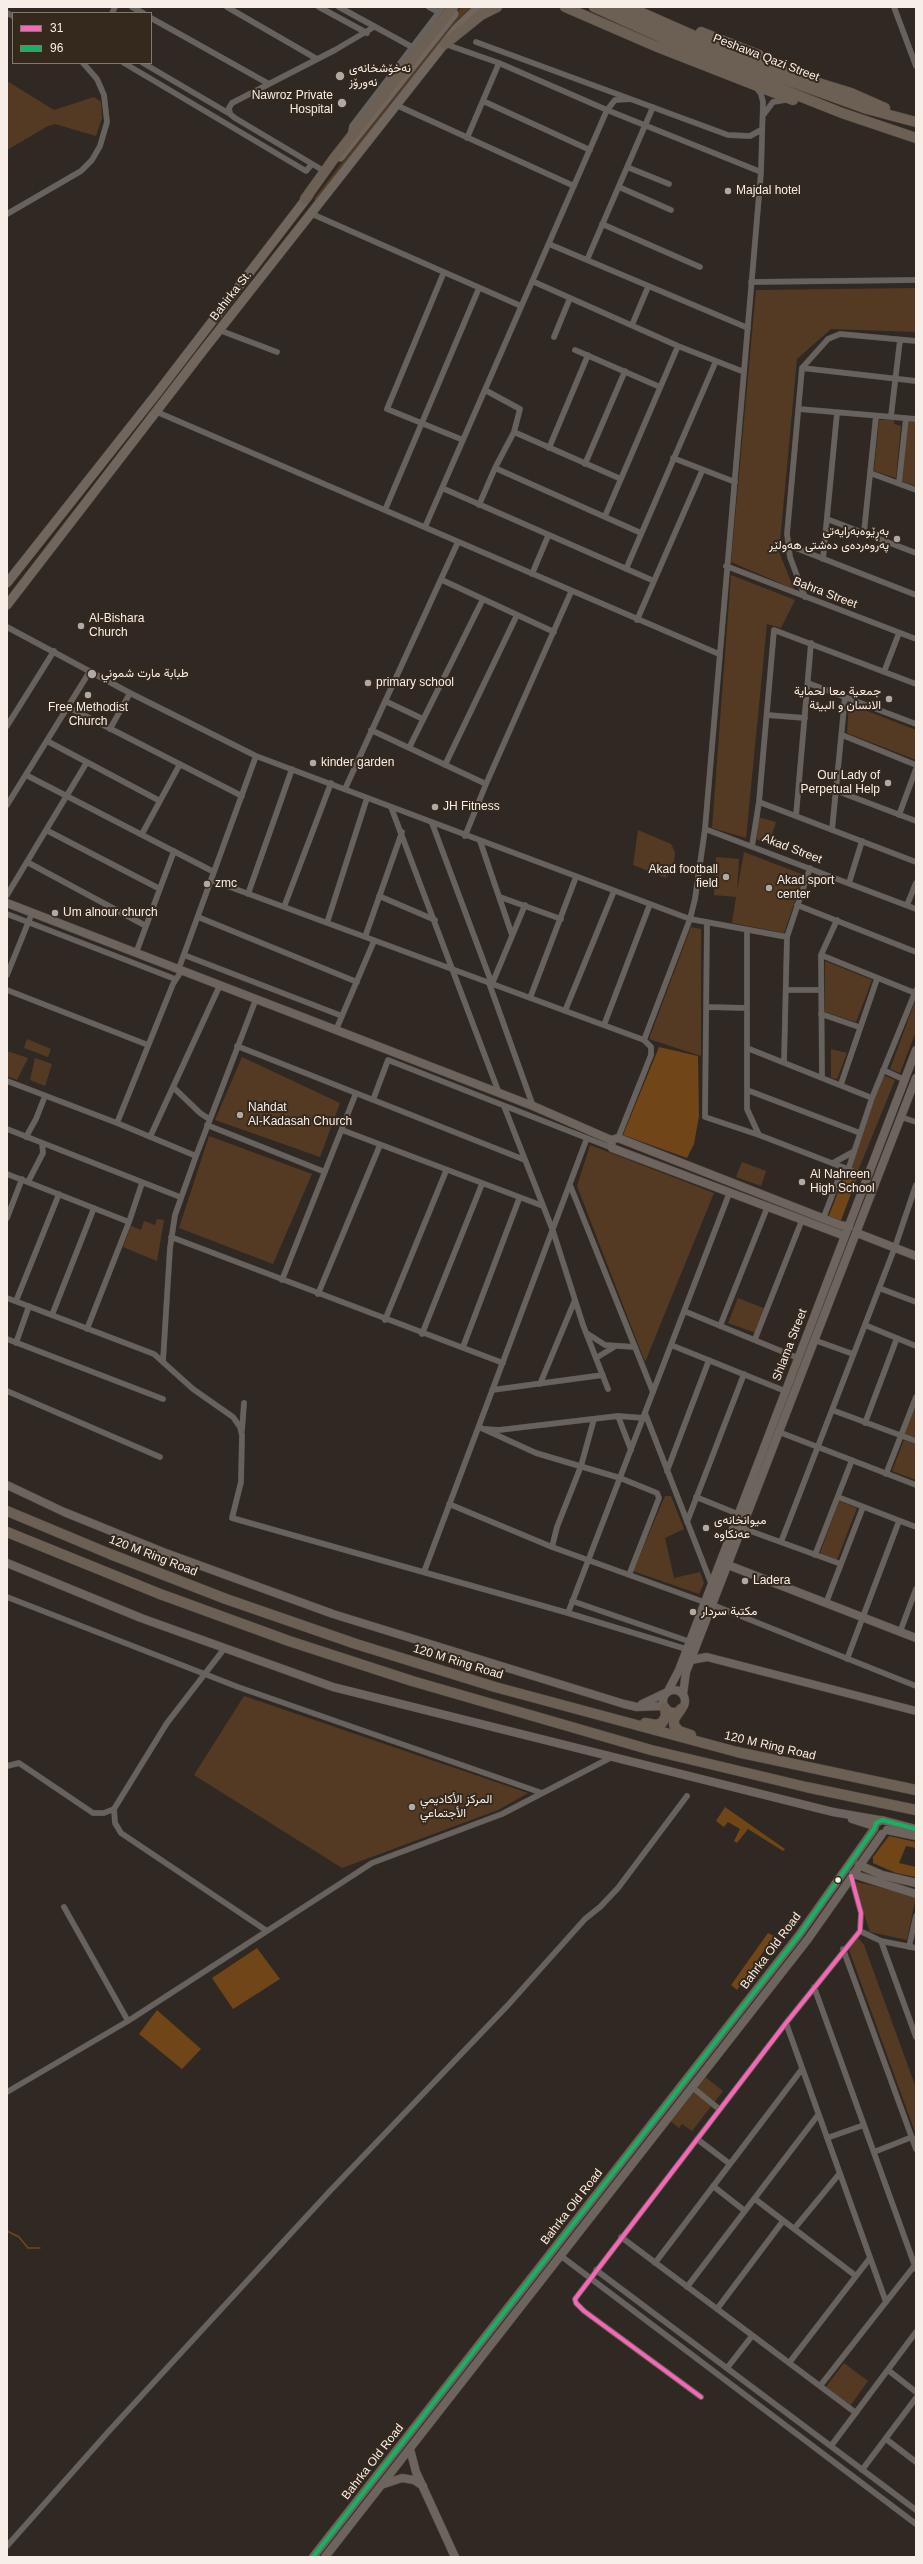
<!DOCTYPE html>
<html>
<head>
<meta charset="utf-8">
<style>
  body { margin:0 }
  #map { position:relative; width:923px; height:2564px; overflow:hidden; background:#302923; font-family:Arial,sans-serif }
  canvas { display:block }
  .frame { position:absolute; inset:0; border:8px solid #f7eee7; pointer-events:none }
  .legend { position:absolute; left:12px; top:12px; width:140px; height:52px; box-sizing:border-box; background:#35291e; border:1px solid #83786e; margin:0; padding:5px 7px; list-style:none; font-size:12px; color:#f7eee7 }
  .legend li { display:flex; align-items:center; gap:8px; height:20px }
  .legend b { width:20px; border:1px solid #83786e }
</style>
</head>
<body>
<div id="map">
<canvas width="923" height="2564"></canvas>
<div class="frame"></div>
<ul class="legend">
<li><b style="height:5px;background:#fa66b7"></b>31</li>
<li><b style="height:5px;background:#13b361"></b>96</li>
</ul>
</div>
<script>
const ctx = document.querySelector('canvas').getContext('2d');
ctx.lineJoin = 'round';
function fill(path, color) {
  ctx.fillStyle = color;
  ctx.fill(path, 'evenodd');
}
function shape(rows) {
  const path = new Path2D();
  for (const r of rows) {
    if (r.length === 3) {
      path.moveTo(r[0] + r[2], r[1]);
      path.arc(r[0], r[1], r[2], 0, 2 * Math.PI);
      continue;
    }
    path.moveTo(r[0], r[1]);
    for (let i = 2; i < r.length; i += 2) path.lineTo(r[i], r[i + 1]);
  }
  return path;
}
function stroke(path, color, width, dash) {
  ctx.strokeStyle = color;
  ctx.lineWidth = width;
  ctx.lineCap = dash ? 'butt' : 'round';
  ctx.setLineDash(dash || []);
  ctx.stroke(path);
}
function drawText(font, color, halo, rows, align = 'center') {
  ctx.font = font + ' Arial,Vazirmatn,sans-serif';
  ctx.lineWidth = 4;
  ctx.setLineDash([]);
  ctx.textBaseline = 'middle';
  ctx.strokeStyle = halo;
  ctx.fillStyle = color;
  for (const [text, x, y, turn = 0] of rows) {
    ctx.save();
    ctx.translate(x, y);
    ctx.rotate((+turn || 0) * Math.PI / 180);
    ctx.textAlign = isNaN(turn) ? turn : align;
    if (halo) ctx.strokeText(text, 0, 0);
    ctx.fillText(text, 0, 0);
    ctx.restore();
  }
}
const green = shape([
  [461,7,472,7,458,20,317,201,314,199],
  [7,81,54,110,94,97,101,102,102,118,96,136,55,124,48,126,7,150],
  [916,288,916,332,831,329,797,359,779,552,794,589,731,562,756,290],
  [879,420,894,420,894,424,901,426,896,478,874,471],
  [905,420,916,421,916,486,898,480],
  [731,575,795,600,781,628,767,624,746,838,712,828],
  [849,704,916,730,916,760,847,733],
  [758,817,776,822,769,844,756,839],
  [638,830,671,844,675,852,674,865,667,870,666,878,633,865],
  [744,852,804,875,784,933,732,923,736,897,714,895,716,857,739,859,737,891],
  [691,927,701,929,701,1056,649,1039],
  [825,961,872,980,856,1022,825,1012],
  [916,999,916,1031,900,1073,890,1069],
  [27,1039,51,1049,48,1057,24,1048],
  [831,1049,847,1053,837,1079,831,1078],
  [7,1051,28,1058,17,1080,7,1076],
  [242,1057,340,1103,320,1157,215,1120],
  [35,1058,52,1064,45,1086,30,1080],
  [883,1075,895,1080,858,1171,850,1168],
  [209,1136,312,1174,273,1264,179,1228],
  [590,1145,714,1193,645,1362,577,1186],
  [742,1162,766,1171,761,1186,736,1177],
  [157,1219,164,1220,157,1261,123,1247,131,1226,141,1230,144,1221,155,1225],
  [738,1298,766,1309,756,1333,728,1323],
  [916,1405,916,1439,903,1434],
  [904,1440,916,1444,916,1480,892,1471],
  [665,1496,671,1496,684,1529,665,1538,674,1578,700,1572,704,1583,699,1594,633,1571],
  [839,1501,857,1508,837,1560,820,1553],
  [244,1696,528,1793,498,1810,342,1868,194,1775],
  [853,1881,916,1896,907,1940,870,1932],
  [855,1939,859,1939,864,1945,916,2088,916,2135,848,1947],
  [704,2076,723,2091,692,2131,682,2124,679,2128,670,2121],
  [844,2363,868,2381,850,2406,825,2388]
]);
const forest = shape([
  [659,1047,698,1056,699,1116,694,1144,687,1158,623,1135],
  [845,1174,857,1178,840,1223,828,1218],
  [725,1807,785,1849,783,1851,748,1829,737,1843,734,1841,740,1829,728,1822,724,1827,716,1821],
  [889,1836,916,1842,916,1848,906,1846,899,1863,916,1867,916,1877,896,1873,873,1863,873,1857],
  [768,1933,774,1936,737,1990,731,1985],
  [257,1948,280,1979,233,2009,212,1978],
  [157,2010,201,2049,182,2069,139,2034]
]);
const stream = shape([
  [7,2231,19,2237,28,2248,40,2248]
]);
const street = shape([
  [132,7,143,13],
  [227,7,317,59],
  [319,7,367,33],
  [339,7,412,47],
  [429,7,438,12],
  [894,7,916,66],
  [7,13,13,16],
  [112,13,115,7],
  [151,18,269,84],
  [476,42,728,135,750,136,761,130],
  [445,44,499,63,607,110,761,172],
  [124,63,306,171,312,164],
  [143,63,230,114],
  [483,101,590,150],
  [396,105,574,186],
  [764,114,773,102,785,100],
  [350,136,352,126,443,7],
  [467,138,499,63],
  [627,167,669,184],
  [324,171,235,118,230,114,229,108,232,103,335,50,374,27],
  [619,187,671,210],
  [7,214,81,171,92,160,100,146,107,122,104,95,97,79,83,63],
  [312,214,521,306],
  [602,224,700,267],
  [549,244,748,328],
  [587,260,653,107],
  [444,272,387,409,463,440],
  [532,281,678,346,744,372],
  [751,282,916,280],
  [632,325,648,287],
  [219,330,277,352],
  [554,337,570,298],
  [575,350,660,387],
  [802,368,916,381],
  [799,409,916,419],
  [157,412,719,654],
  [891,416,900,340],
  [514,432,621,479],
  [549,448,588,355],
  [673,458,735,482],
  [585,464,625,371],
  [495,468,641,533],
  [870,473,916,490],
  [899,483,906,418],
  [442,488,654,581],
  [479,505,495,468,514,432,520,409,485,390],
  [385,510,479,288],
  [605,516,678,346],
  [827,519,916,553],
  [425,527,607,110,615,100,630,99],
  [864,532,876,416],
  [788,545,916,595],
  [823,559,837,413],
  [726,566,916,639],
  [626,569,716,361],
  [532,574,548,536],
  [805,597,790,557,787,534,802,368,828,339,840,334,916,341],
  [483,599,554,632],
  [637,620,702,471],
  [7,627,130,693,256,756,690,919,787,937],
  [884,672,899,633],
  [808,683,916,724],
  [385,701,423,719],
  [68,707,242,796],
  [767,715,805,718],
  [7,726,54,651],
  [110,729,130,693],
  [371,730,486,784],
  [842,735,916,765],
  [47,741,160,801],
  [409,748,483,599,442,580],
  [445,765,517,615],
  [26,775,214,872],
  [345,789,458,542],
  [837,791,916,821],
  [759,802,916,862],
  [7,805,90,671],
  [391,807,499,1093],
  [899,815,916,769],
  [796,816,811,643],
  [432,823,492,984],
  [705,829,916,909],
  [46,830,160,889],
  [832,830,845,697],
  [142,834,180,764],
  [465,836,486,784,571,592],
  [480,841,512,935],
  [752,846,759,802,774,630,916,684],
  [27,862,146,926],
  [211,880,644,1040,651,1047,651,1055,618,1138],
  [849,883,862,841],
  [248,894,292,769],
  [7,895,87,762],
  [379,896,435,920],
  [500,897,561,919],
  [797,905,916,952],
  [907,905,916,883],
  [284,907,331,783],
  [7,914,175,979],
  [198,917,357,982],
  [707,922,705,1117,759,1135,868,1177],
  [327,923,367,798],
  [747,930,747,1109,759,1135],
  [365,937,402,832],
  [136,953,174,851],
  [184,955,342,1016],
  [821,955,915,993],
  [179,968,256,756],
  [7,975,32,913],
  [489,983,533,1106],
  [492,984,525,905],
  [7,990,148,1045],
  [786,990,821,990],
  [530,998,576,877],
  [706,1007,747,1008],
  [565,1011,614,891],
  [821,1014,859,1027],
  [604,1025,650,904],
  [336,1030,374,941],
  [644,1040,690,919,695,899,705,829,761,172,763,102,761,94,756,87],
  [237,1046,525,1160],
  [747,1048,872,1098],
  [784,1062,787,937,810,868],
  [883,1070,905,1080],
  [822,1077,821,955,837,920],
  [7,1081,117,1123,196,1156],
  [841,1084,877,979],
  [173,1087,200,1113,209,1119],
  [747,1090,860,1133],
  [373,1100,388,1060,612,1148],
  [504,1106,553,1231,583,1325,608,1389],
  [901,1117,916,1122],
  [117,1123,173,984,182,970],
  [207,1125,325,1172],
  [7,1129,180,1197],
  [342,1130,543,1206],
  [26,1137,36,1119,45,1096],
  [150,1137,220,985],
  [833,1163,853,1152],
  [848,1170,872,1098,916,990],
  [7,1174,129,1222],
  [28,1182,43,1153,42,1143],
  [570,1185,653,1392],
  [7,1218,22,1179],
  [823,1219,843,1167],
  [171,1237,503,1363],
  [282,1280,356,1093],
  [879,1288,916,1302],
  [318,1294,380,1145],
  [7,1298,154,1354,193,1389,233,1417,240,1427,242,1435,241,1482,232,1518,568,1613,686,1649],
  [16,1301,59,1194],
  [684,1311,798,1358],
  [52,1315,94,1208],
  [385,1320,446,1171],
  [865,1325,916,1346],
  [720,1326,767,1208],
  [87,1329,129,1222,142,1183],
  [422,1334,482,1184],
  [588,1334,605,1345,635,1347],
  [7,1339,163,1399],
  [755,1339,802,1220],
  [814,1340,853,1354],
  [16,1343,29,1306],
  [671,1345,785,1391],
  [463,1347,519,1199],
  [596,1358,614,1347],
  [163,1361,170,1248,175,1215,196,1156,256,999],
  [540,1384,575,1300],
  [492,1390,603,1375],
  [7,1391,160,1457],
  [832,1410,916,1441],
  [645,1413,711,1583],
  [618,1416,631,1450],
  [865,1423,897,1338],
  [479,1427,536,1453,620,1478,657,1493,659,1498,629,1575],
  [484,1429,499,1430,618,1416,643,1418],
  [242,1430,244,1403],
  [779,1432,916,1485],
  [667,1471,709,1360],
  [886,1474,916,1397],
  [696,1497,738,1514],
  [838,1497,916,1527],
  [449,1504,552,1547,704,1602],
  [687,1522,744,1374],
  [742,1528,841,1564],
  [781,1542,895,1247,916,1185],
  [552,1547,557,1527,581,1466,594,1419],
  [815,1555,852,1460],
  [424,1572,587,1138],
  [7,1597,238,1687,542,1793],
  [572,1601,688,1641],
  [826,1603,863,1507],
  [713,1605,916,1686],
  [568,1613,729,1194],
  [900,1632,916,1589],
  [847,1659,899,1521],
  [7,1766,19,1763,93,1813,104,1813,114,1809,115,1823,121,1833,267,1931],
  [114,1809,167,1723,224,1649],
  [64,1907,128,2021],
  [860,1931,881,1941,916,1948],
  [881,1941,916,2037],
  [909,1947,916,1916],
  [843,1949,916,2149],
  [814,1987,916,2269],
  [786,2023,886,2302],
  [692,2087,719,2109],
  [7,2092,128,2021,372,1863,502,1814,612,1757],
  [827,2138,864,2125],
  [697,2139,730,2164],
  [874,2152,912,2137],
  [713,2186,745,2211],
  [755,2199,856,2276],
  [794,2229,840,2173],
  [621,2237,856,2413],
  [561,2256,916,2524],
  [655,2263,802,2069],
  [596,2270,916,2510],
  [687,2287,818,2115],
  [717,2309,783,2221],
  [789,2363,870,2258],
  [727,2368,752,2336],
  [888,2370,916,2392],
  [820,2386,915,2265],
  [701,2397,584,2311,576,2303,575,2299,786,2023,860,1931,861,1913,851,1877],
  [886,2439,916,2462],
  [831,2446,916,2332],
  [862,2470,916,2398],
  [7,2546,109,2431,329,2192,508,2005,585,1919,600,1907,618,1888,687,1796]
]);
const secondary = shape([
  [7,903,533,1106,611,1140,618,1138,840,1225,849,1227],
  [611,1140,612,1148,845,1236],
  [857,1233,916,1256],
  [7,1485,64,1512,163,1552,333,1614,624,1704,637,1707,663,1706],
  [7,1563,141,1618,333,1687,833,1812,879,1820],
  [728,1565,916,1638],
  [691,1660,707,1657,916,1711],
  [674,1701,11],
  [668,1691,679,1670,916,1050],
  [683,1694,686,1672,916,1078],
  [642,1704,665,1693],
  [852,1819,874,1826],
  [887,1830,916,1836],
  [859,1865,882,1875,916,1883],
  [853,1874,916,1894],
  [410,2449,416,2472,455,2557],
  [384,2484,402,2478,414,2480,423,2486],
  [313,2557,799,1935,874,1829,876,1823,882,1820,916,1829],
  [325,2557,808,1939,882,1834]
]);
const primary = shape([
  [340,157,454,14],
  [7,583,158,392,309,195],
  [7,605,202,352,456,29,479,7]
]);
const highway = shape([
  [565,7,655,46,793,100],
  [594,7,731,69,842,113,916,138],
  [611,7,734,61,867,109,916,122],
  [629,7,722,48,802,78,851,93,885,108],
  [701,32,759,55],
  [445,44,481,15,497,7],
  [305,199,335,157,453,7],
  [7,1511,110,1554,226,1599,356,1644,495,1687,737,1752,916,1790],
  [7,1532,160,1594,289,1641,412,1681,651,1750,806,1787,916,1810],
  [681,1709,674,1719,674,1725,679,1731,691,1735],
  [645,1723,656,1725,662,1723,666,1716,665,1708]
]);
const bus1 = shape([
  [701,2397,584,2311,576,2303,575,2299,786,2023,860,1931,861,1913,851,1876]
]);
const bus2 = shape([
  [313,2557,799,1935,874,1829,876,1823,882,1820,916,1829]
]);
const markers = [
  [340,76,5,"#b1a9a2"],
  [342,103,5,"#b1a9a2"],
  [728,191,4,"#b1a9a2"],
  [897,539,4,"#b1a9a2"],
  [81,626,4,"#b1a9a2"],
  [92,674,5,"#b1a9a2"],
  [368,683,4,"#b1a9a2"],
  [88,695,4,"#b1a9a2"],
  [889,699,4,"#b1a9a2"],
  [313,763,4,"#b1a9a2"],
  [888,783,4,"#b1a9a2"],
  [435,807,4,"#b1a9a2"],
  [726,877,4,"#b1a9a2"],
  [207,884,4,"#b1a9a2"],
  [769,888,4,"#b1a9a2"],
  [55,913,4,"#b1a9a2"],
  [240,1115,4,"#b1a9a2"],
  [802,1182,4,"#b1a9a2"],
  [706,1528,4,"#b1a9a2"],
  [745,1581,4,"#b1a9a2"],
  [693,1612,4,"#b1a9a2"],
  [412,1807,4,"#b1a9a2"],
  [838,1880,3.5,"#f7eee7"]
];
const streetNames = [
  ["Peshawa Qazi Street",766,58,21],
  ["Bahirka St.",231,296,-52],
  ["Bahra Street",825,593,21],
  ["Akad Street",792,849,21],
  ["Shlama Street",790,1345,-69],
  ["120 M Ring Road",153,1556,21],
  ["120 M Ring Road",458,1662,17],
  ["120 M Ring Road",770,1746,13],
  ["Bahrka Old Road",771,1951,-53],
  ["Bahrka Old Road",572,2207,-52],
  ["Bahrka Old Road",373,2462,-52]
];
const poiNames = [
  ["نەخۆشخانەی",349,69],
  ["نەورۆز",349,83],
  ["Nawroz Private",333,96,"right"],
  ["Hospital",333,110,"right"],
  ["Majdal hotel",736,191],
  ["بەڕێوەبەرایەتی",889,532,"right"],
  ["پەروەردەی دەشتی هەولێر",889,546,"right"],
  ["Al-Bishara",89,619],
  ["Church",89,633],
  ["طبابة مارت شموني",101,674],
  ["primary school",376,683],
  ["جمعية معا لحماية",881,692,"right"],
  ["الانسان و البيئة",881,706,"right"],
  ["Free Methodist",88,708,"center"],
  ["Church",88,722,"center"],
  ["kinder garden",321,763],
  ["Our Lady of",880,776,"right"],
  ["Perpetual Help",880,790,"right"],
  ["JH Fitness",443,807],
  ["Akad football",718,870,"right"],
  ["field",718,884,"right"],
  ["Akad sport",777,881],
  ["center",777,895],
  ["zmc",215,884],
  ["Um alnour church",63,913],
  ["Nahdat",248,1108],
  ["Al-Kadasah Church",248,1122],
  ["Al Nahreen",810,1175],
  ["High School",810,1189],
  ["میوانخانەی",714,1521],
  ["عەنکاوە",714,1535],
  ["Ladera",753,1581],
  ["مكتبة سردار",701,1612],
  ["المركز الأكاديمي",420,1800],
  ["الأجتماعي",420,1814]
];
fill(green, '#543a22');
fill(forest, '#704517');
stroke(stream, '#734616', 1.5);
stroke(street, '#4c4641', 6);
stroke(secondary, '#4c4641', 9);
stroke(primary, '#4c4641', 10);
stroke(highway, '#4c4641', 11);
stroke(street, '#67625d', 5.5);
stroke(secondary, '#6c645d', 8);
stroke(primary, '#71665d', 9);
stroke(highway, '#6c6054', 10);
stroke(bus1, '#fa66b7', 4);
stroke(bus2, '#13b361', 4);
for (const [x, y, r, color] of markers) {
  const dot = new Path2D();
  dot.arc(x, y, r, 0, 2 * Math.PI);
  ctx.fillStyle = color;
  ctx.fill(dot);
  stroke(dot, '#35291e', 1.5);
}
drawText('12px', '#f7eee7', '#35291e', streetNames);
drawText('12px', '#f7eee7', '#35291e', poiNames, 'left');
</script>
</body>
</html>
